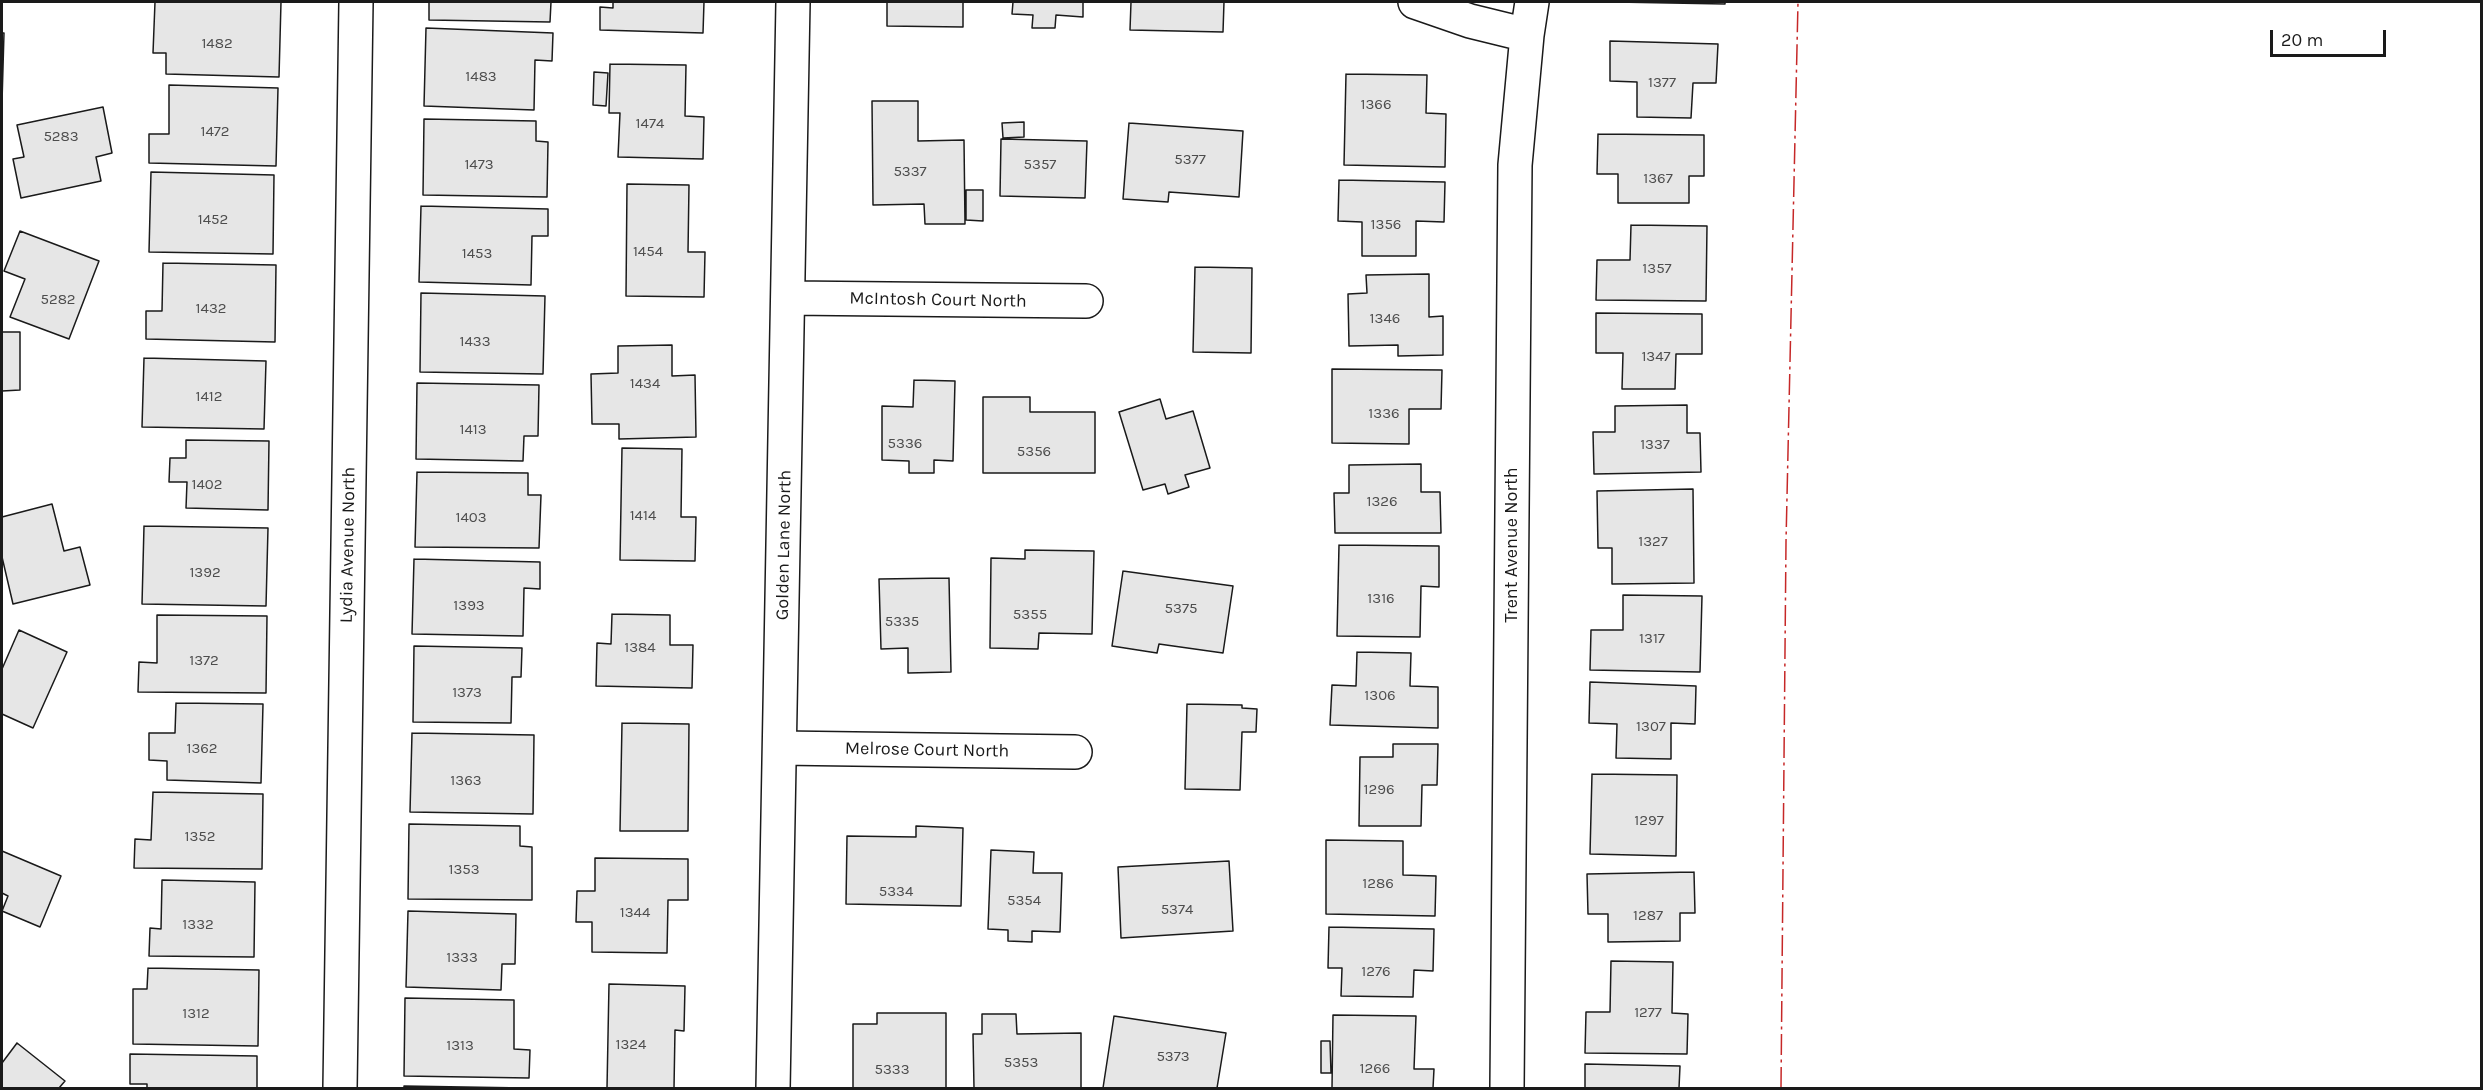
<!DOCTYPE html>
<html>
<head>
<meta charset="utf-8">
<style>
  body { margin:0 }
  #map { position:relative; width:2483px; height:1090px; overflow:hidden; background:#fff; font-family:Karla,sans-serif }
  canvas { display:block }
  .frame { position:absolute; inset:0; border:3px solid #1a1a1a; pointer-events:none }
  .scale { position:absolute; left:2270px; top:30px; width:116px; height:27px; box-sizing:border-box; border:3px solid #1a1a1a; border-top:0; padding-left:8px; font-size:18px; line-height:21px; white-space:nowrap; color:#1a1a1a; -webkit-text-stroke:4px #fff; paint-order:stroke }
</style>
</head>
<body>
<div id="map">
<canvas width="2483" height="1090"></canvas>
<div class="frame"></div>
<div class="scale">20 m</div>
</div>
<script>
const ctx = document.querySelector('canvas').getContext('2d');
ctx.lineJoin = 'round';
function fill(path, color) {
  ctx.fillStyle = color;
  ctx.fill(path, 'evenodd');
}
function shape(rows) {
  const path = new Path2D();
  for (const r of rows) {
    path.moveTo(r[0], r[1]);
    for (let i = 2; i < r.length; i += 2) path.lineTo(r[i], r[i + 1]);
  }
  return path;
}
function stroke(path, color, width, dash) {
  ctx.strokeStyle = color;
  ctx.lineWidth = width;
  ctx.lineCap = dash ? 'butt' : 'round';
  ctx.setLineDash(dash || []);
  ctx.stroke(path);
}
function drawText(font, color, halo, rows, align = 'center') {
  ctx.font = font + ' Karla,sans-serif';
  ctx.lineWidth = 4.5;
  ctx.setLineDash([]);
  ctx.textBaseline = 'middle';
  ctx.strokeStyle = halo;
  ctx.fillStyle = color;
  for (const [text, x, y, turn = 0] of rows) {
    ctx.save();
    ctx.translate(x, y);
    ctx.rotate((+turn || 0) * Math.PI / 180);
    ctx.textAlign = isNaN(turn) ? turn : align;
    if (halo) ctx.strokeText(text, 0, 0);
    ctx.fillText(text, 0, 0);
    ctx.restore();
  }
}
const building = shape([
  [155,2,281,2,279,77,166,74,166,53,153,53,155,2],
  [429,2,551,2,550,22,429,20,429,2],
  [613,2,704,2,703,33,600,30,600,7,613,8,613,2],
  [887,2,963,2,963,27,887,26,887,2],
  [1013,2,1083,2,1083,17,1056,15,1055,28,1032,28,1033,15,1012,14,1013,2],
  [1131,2,1224,2,1223,32,1130,30,1131,2],
  [1615,2,1725,2,1725,4,1615,2],
  [426,28,553,33,552,61,535,60,534,110,424,106,426,28],
  [2,33,4,33,2,102,2,33],
  [1610,41,1718,44,1716,83,1693,83,1691,118,1637,117,1637,82,1610,81,1610,41],
  [610,64,686,65,685,116,704,117,703,159,618,157,620,113,609,113,610,64],
  [594,72,608,73,606,106,593,105,594,72],
  [1346,74,1427,75,1426,113,1446,114,1445,167,1344,165,1346,74],
  [169,85,278,88,276,166,149,163,149,134,169,134,169,85],
  [872,101,918,101,918,141,964,140,965,224,925,224,924,204,873,205,872,101],
  [103,107,112,153,96,157,101,181,21,198,13,159,24,157,17,125,103,107],
  [424,119,536,121,536,141,548,142,547,197,423,195,424,119],
  [1024,122,1024,137,1003,138,1002,123,1024,122],
  [1129,123,1243,131,1239,197,1169,192,1168,202,1123,199,1129,123],
  [1598,134,1704,135,1704,176,1689,176,1689,203,1618,203,1618,174,1597,174,1598,134],
  [1001,139,1087,141,1085,198,1000,196,1001,139],
  [151,172,274,175,273,254,149,252,151,172],
  [1339,180,1445,182,1444,222,1416,221,1416,256,1362,256,1362,222,1338,221,1339,180],
  [627,184,689,185,688,252,705,252,704,297,626,296,627,184],
  [966,190,983,190,983,221,966,220,966,190],
  [421,206,548,209,548,236,532,236,531,285,419,282,421,206],
  [1631,225,1707,226,1706,301,1596,300,1597,260,1630,260,1631,225],
  [20,231,99,261,69,339,10,317,25,279,4,271,20,231],
  [163,263,276,265,275,342,146,339,146,311,162,311,163,263],
  [1195,267,1252,268,1251,353,1193,352,1195,267],
  [1429,274,1429,317,1443,316,1443,355,1398,356,1398,345,1349,346,1348,294,1367,293,1366,275,1429,274],
  [421,293,545,296,543,374,420,372,421,293],
  [1596,313,1702,314,1702,354,1676,354,1675,389,1622,389,1623,353,1596,353,1596,313],
  [2,332,20,332,20,390,2,391,2,332],
  [672,345,672,376,695,375,696,437,619,439,619,424,592,424,591,374,618,373,618,346,672,345],
  [144,358,266,361,264,429,142,427,144,358],
  [1332,369,1442,370,1441,409,1409,409,1409,444,1332,443,1332,369],
  [914,380,955,381,953,461,934,460,934,473,909,473,909,461,882,460,882,406,913,407,914,380],
  [417,383,539,385,538,436,524,436,523,461,416,459,417,383],
  [983,397,1030,397,1030,412,1095,412,1095,473,983,473,983,397],
  [1160,399,1166,419,1193,411,1210,468,1185,475,1189,487,1168,494,1165,484,1143,490,1119,412,1160,399],
  [1687,405,1687,433,1700,433,1701,472,1594,474,1593,432,1615,432,1615,406,1687,405],
  [186,440,269,441,268,510,186,508,187,482,169,482,170,458,186,458,186,440],
  [622,448,682,449,681,517,696,517,695,561,620,560,622,448],
  [1421,464,1421,492,1440,492,1441,533,1335,533,1334,493,1349,493,1349,465,1421,464],
  [417,472,528,473,528,495,541,495,539,548,415,547,417,472],
  [1693,489,1694,583,1612,584,1612,548,1598,548,1597,491,1693,489],
  [52,504,64,551,80,547,90,585,13,604,2,557,2,517,52,504],
  [144,526,268,528,266,606,142,604,144,526],
  [1339,545,1439,546,1439,587,1421,586,1420,637,1337,636,1339,545],
  [1025,550,1094,551,1092,634,1039,633,1038,649,990,648,991,558,1025,559,1025,550],
  [414,559,540,562,540,589,524,588,523,636,412,634,414,559],
  [1123,571,1233,586,1223,653,1159,644,1157,653,1112,646,1123,571],
  [949,578,951,672,908,673,908,648,881,649,879,579,949,578],
  [1623,595,1702,596,1700,672,1590,670,1591,630,1623,630,1623,595],
  [612,614,670,615,670,645,693,645,692,688,596,686,597,643,611,644,612,614],
  [157,615,267,616,266,693,138,692,139,662,157,663,157,615],
  [19,630,67,652,33,728,2,714,2,669,19,630],
  [414,646,522,648,521,677,512,677,511,723,413,722,414,646],
  [1357,652,1411,653,1410,686,1438,687,1438,728,1330,725,1332,685,1356,686,1357,652],
  [1590,682,1696,686,1695,724,1671,723,1671,759,1616,758,1617,724,1589,723,1590,682],
  [176,703,263,704,261,783,167,780,167,761,149,760,149,733,175,733,176,703],
  [1187,704,1242,705,1242,708,1257,709,1256,732,1242,732,1240,790,1185,789,1187,704],
  [622,723,689,724,688,831,620,831,622,723],
  [412,733,534,735,533,814,410,812,412,733],
  [1393,744,1438,744,1437,785,1422,785,1421,826,1359,826,1360,757,1393,757,1393,744],
  [1592,774,1677,775,1676,856,1590,854,1592,774],
  [153,792,263,794,262,869,134,868,135,839,151,840,153,792],
  [409,824,520,826,520,846,532,847,532,900,408,899,409,824],
  [916,826,963,828,961,906,846,904,847,836,916,837,916,826],
  [1326,840,1403,841,1403,875,1436,876,1435,916,1326,914,1326,840],
  [991,850,1034,852,1033,873,1062,873,1060,932,1032,931,1032,942,1008,941,1008,930,988,929,991,850],
  [2,851,61,876,40,927,2,911,8,896,2,893,2,851],
  [595,858,688,859,688,900,668,900,667,953,592,952,592,922,576,922,577,891,595,891,595,858],
  [1229,861,1233,931,1121,938,1118,867,1229,861],
  [1694,872,1695,913,1680,913,1680,941,1608,942,1608,914,1588,914,1587,874,1694,872],
  [162,880,255,882,254,957,149,956,150,928,161,929,162,880],
  [408,911,516,914,515,964,502,964,501,990,406,987,408,911],
  [1329,927,1434,929,1433,971,1414,970,1413,997,1341,996,1342,968,1328,968,1329,927],
  [1611,961,1673,962,1672,1013,1688,1014,1687,1054,1585,1053,1586,1012,1610,1012,1611,961],
  [148,968,259,970,258,1046,133,1044,133,989,147,989,148,968],
  [609,984,685,986,684,1031,675,1030,674,1088,607,1088,609,984],
  [405,998,514,1000,514,1049,530,1050,529,1078,404,1076,405,998],
  [877,1013,946,1013,946,1088,853,1088,853,1024,877,1024,877,1013],
  [982,1014,1016,1014,1017,1034,1081,1033,1081,1088,974,1088,973,1034,982,1034,982,1014],
  [1333,1015,1416,1016,1414,1069,1434,1069,1433,1088,1332,1088,1333,1015],
  [1114,1016,1226,1033,1217,1088,1103,1088,1114,1016],
  [1321,1041,1330,1041,1331,1073,1321,1073,1321,1041],
  [17,1043,65,1081,59,1088,2,1088,2,1063,17,1043],
  [130,1054,257,1056,257,1088,147,1088,147,1084,130,1084,130,1054],
  [1585,1064,1680,1066,1679,1088,1585,1088,1585,1064],
  [404,1086,525,1088,404,1088,404,1086]
]);
const minor = shape([
  [1415,2,1470,21,1527,35],
  [789,298,1086,301],
  [780,748,1075,752],
  [340,1088,356,2],
  [773,1088,793,2],
  [1507,1088,1515,165,1527,35,1532,2]
]);
const power = shape([
  [1781,1088,1786,542,1798,2]
]);
const numberNames = [
  ["1482",217,44],
  ["1483",481,77],
  ["1377",1662,83],
  ["1366",1376,105],
  ["1474",650,124],
  ["1472",215,132],
  ["5283",61,137],
  ["5377",1190,160],
  ["1473",479,165],
  ["5357",1040,165],
  ["5337",910,172],
  ["1367",1658,179],
  ["1452",213,220],
  ["1356",1386,225],
  ["1454",648,252],
  ["1453",477,254],
  ["1357",1657,269],
  ["5282",58,300],
  ["1432",211,309],
  ["1346",1385,319],
  ["1433",475,342],
  ["1347",1656,357],
  ["1434",645,384],
  ["1412",209,397],
  ["1336",1384,414],
  ["1413",473,430],
  ["5336",905,444],
  ["1337",1655,445],
  ["5356",1034,452],
  ["1402",207,485],
  ["1326",1382,502],
  ["1414",643,516],
  ["1403",471,518],
  ["1327",1653,542],
  ["1392",205,573],
  ["1316",1381,599],
  ["1393",469,606],
  ["5375",1181,609],
  ["5355",1030,615],
  ["5335",902,622],
  ["1317",1652,639],
  ["1384",640,648],
  ["1372",204,661],
  ["1373",467,693],
  ["1306",1380,696],
  ["1307",1651,727],
  ["1362",202,749],
  ["1363",466,781],
  ["1296",1379,790],
  ["1297",1649,821],
  ["1352",200,837],
  ["1353",464,870],
  ["1286",1378,884],
  ["5334",896,892],
  ["5354",1024,901],
  ["5374",1177,910],
  ["1344",635,913],
  ["1287",1648,916],
  ["1332",198,925],
  ["1333",462,958],
  ["1276",1376,972],
  ["1277",1648,1013],
  ["1312",196,1014],
  ["1324",631,1045],
  ["1313",460,1046],
  ["5373",1173,1057],
  ["5353",1021,1063],
  ["1266",1375,1069],
  ["5333",892,1070]
];
const streetNames = [
  ["McIntosh Court North",938,300,1],
  ["Lydia Avenue North",348,545,-89],
  ["Golden Lane North",784,545,-89],
  ["Trent Avenue North",1512,545,-90],
  ["Melrose Court North",927,750,1]
];
fill(building, '#e6e6e6');
stroke(building, '#1a1a1a', 1.5);
stroke(minor, '#1a1a1a', 36);
stroke(minor, '#fff', 33);
stroke(power, '#c62828', 1.5, [21, 4.5, 3, 4.5]);
drawText('15px', '#4d4d4d', null, numberNames);
drawText('18px', '#1a1a1a', '#fff', streetNames);
</script>
</body>
</html>
